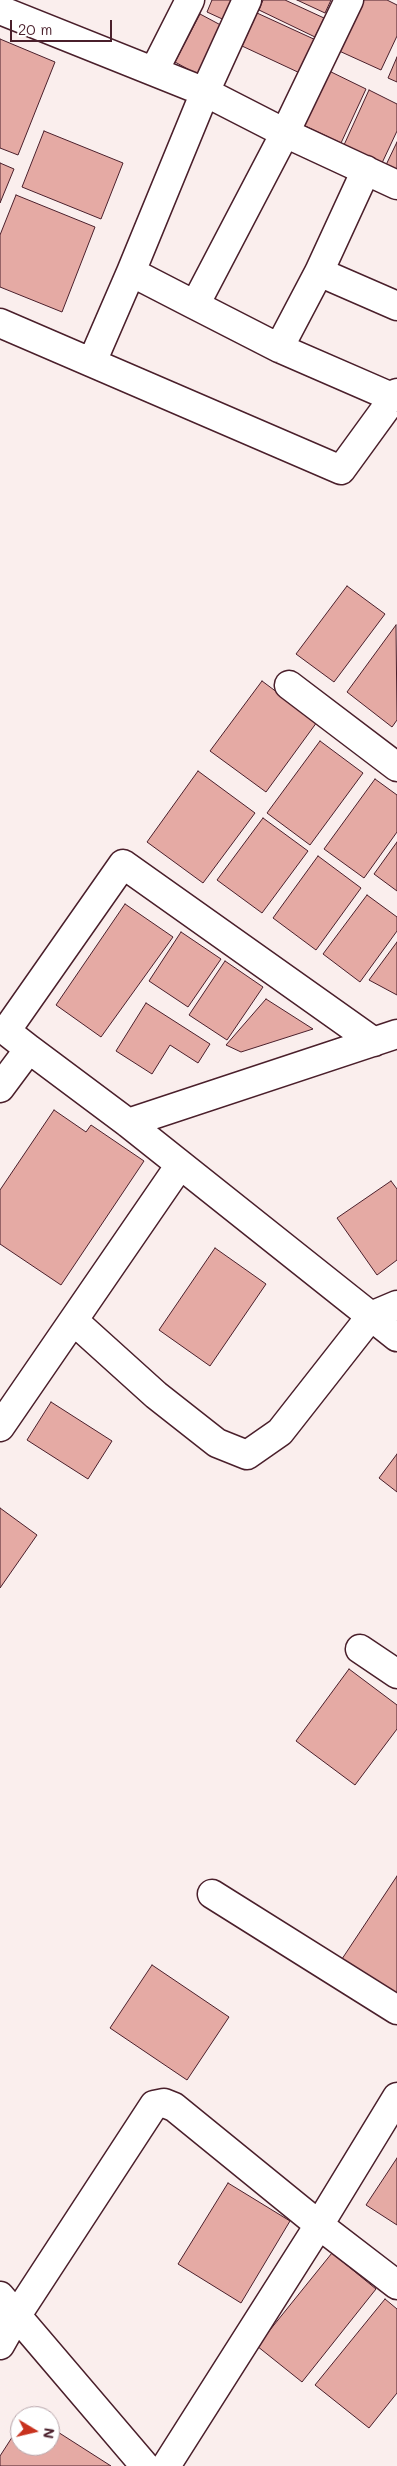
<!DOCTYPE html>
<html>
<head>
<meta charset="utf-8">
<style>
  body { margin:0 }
  #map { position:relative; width:397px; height:2466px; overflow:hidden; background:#faeeed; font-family:Mali,sans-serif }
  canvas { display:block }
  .north { position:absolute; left:10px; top:2406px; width:50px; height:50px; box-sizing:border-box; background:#fff; border:1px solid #b7a5aa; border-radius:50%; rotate:99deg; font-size:14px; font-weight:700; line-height:20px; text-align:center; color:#4a1f2b }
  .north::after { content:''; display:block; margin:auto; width:18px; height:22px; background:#c8321e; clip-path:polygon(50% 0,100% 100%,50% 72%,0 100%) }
  .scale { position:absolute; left:10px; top:20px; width:102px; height:22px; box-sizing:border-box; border:2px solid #4a1f2b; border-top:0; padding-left:6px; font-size:15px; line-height:18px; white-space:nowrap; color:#4a1f2b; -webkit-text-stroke:4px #fff; paint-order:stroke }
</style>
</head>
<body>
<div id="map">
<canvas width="397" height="2466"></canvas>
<div class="north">N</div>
<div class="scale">20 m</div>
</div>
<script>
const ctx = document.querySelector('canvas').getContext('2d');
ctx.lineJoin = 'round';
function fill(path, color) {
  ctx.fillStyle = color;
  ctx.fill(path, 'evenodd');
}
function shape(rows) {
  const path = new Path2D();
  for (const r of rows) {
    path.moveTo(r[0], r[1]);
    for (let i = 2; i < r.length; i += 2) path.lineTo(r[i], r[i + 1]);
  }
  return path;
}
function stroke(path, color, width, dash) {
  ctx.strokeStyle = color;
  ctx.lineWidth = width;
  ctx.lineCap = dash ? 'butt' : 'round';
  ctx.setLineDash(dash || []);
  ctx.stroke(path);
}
const building = shape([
  [212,0,242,0,231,23,207,12,212,0],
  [263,0,285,0,324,18,315,37,259,10,263,0],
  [297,0,331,0,325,13,297,0],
  [361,0,387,0,397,5,397,36,381,70,337,50,361,0],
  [257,13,318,41,302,74,242,46,257,13],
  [200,14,230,30,204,78,175,62,200,14],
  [0,39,55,62,18,155,0,148,0,39],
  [397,57,397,82,388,78,397,57],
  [325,69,366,89,341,143,299,123,325,69],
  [369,90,397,104,397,131,382,163,344,145,369,90],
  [44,131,123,163,101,219,22,187,44,131],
  [397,142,397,170,386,165,397,142],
  [0,163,14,169,0,203,0,163],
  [16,195,95,227,62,312,0,287,0,235,16,195],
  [347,586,385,614,334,682,296,654,347,586],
  [396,625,397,720,392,727,347,692,396,625],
  [262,681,317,722,266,792,210,751,262,681],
  [320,741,363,773,310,845,267,813,320,741],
  [198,771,255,813,203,883,147,842,198,771],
  [375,779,397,795,397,832,364,878,324,849,375,779],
  [263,818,308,851,262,913,217,880,263,818],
  [397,842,397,891,374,874,397,842],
  [318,856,361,888,316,950,273,918,318,856],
  [367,895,397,917,397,931,360,982,323,954,367,895],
  [125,904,173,937,101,1037,56,1005,125,904],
  [181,932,221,959,188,1007,149,981,181,932],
  [397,942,397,995,369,980,397,942],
  [225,961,263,987,227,1040,189,1015,225,961],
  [266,999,313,1029,241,1052,226,1045,266,999],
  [146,1003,210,1044,198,1063,170,1045,152,1074,116,1051,146,1003],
  [54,1110,86,1132,91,1125,144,1161,61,1285,0,1244,0,1190,54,1110],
  [391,1181,397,1189,397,1260,377,1275,337,1218,391,1181],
  [215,1248,266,1284,210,1366,159,1330,215,1248],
  [51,1402,112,1441,88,1479,27,1440,51,1402],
  [397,1454,397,1492,379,1478,397,1454],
  [0,1508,37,1535,0,1588,0,1508],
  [349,1669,397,1705,397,1729,355,1785,296,1741,349,1669],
  [397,1876,397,2005,336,1968,397,1876],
  [152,1965,229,2017,187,2080,110,2028,152,1965],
  [397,2158,397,2225,366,2205,397,2158],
  [228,2183,290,2221,241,2303,178,2264,228,2183],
  [332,2253,376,2289,302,2382,257,2346,332,2253],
  [385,2299,397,2309,397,2393,369,2428,315,2385,385,2299],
  [20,2425,20,2446,50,2446,50,2427,111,2466,0,2466,0,2456,20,2425]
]);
const minor = shape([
  [349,0,285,133,195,305,279,348,394,398],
  [0,10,205,92,285,133,397,185],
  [154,71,190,0],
  [131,272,205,92,247,0],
  [319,272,397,306],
  [0,323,341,470,397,393],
  [279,348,319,272,366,170],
  [92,362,131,272,195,305],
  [289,685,397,767],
  [29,1049,128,1123,397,1337],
  [0,1088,29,1049,6,1031,123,864,374,1042],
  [128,1123,397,1034],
  [74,1321,156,1395,217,1443,247,1455,280,1432,371,1316,397,1305],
  [0,1427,180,1165],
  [360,1649,397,1674],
  [212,1894,397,2010],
  [0,2296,145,2466],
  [0,2345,17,2315,154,2105,164,2103,174,2107,319,2225,397,2285],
  [166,2466,319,2225,397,2097]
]);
fill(building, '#e5aaa4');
stroke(building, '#4a1f2b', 1);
stroke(minor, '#4a1f2b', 31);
stroke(minor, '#fff', 28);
</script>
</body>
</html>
